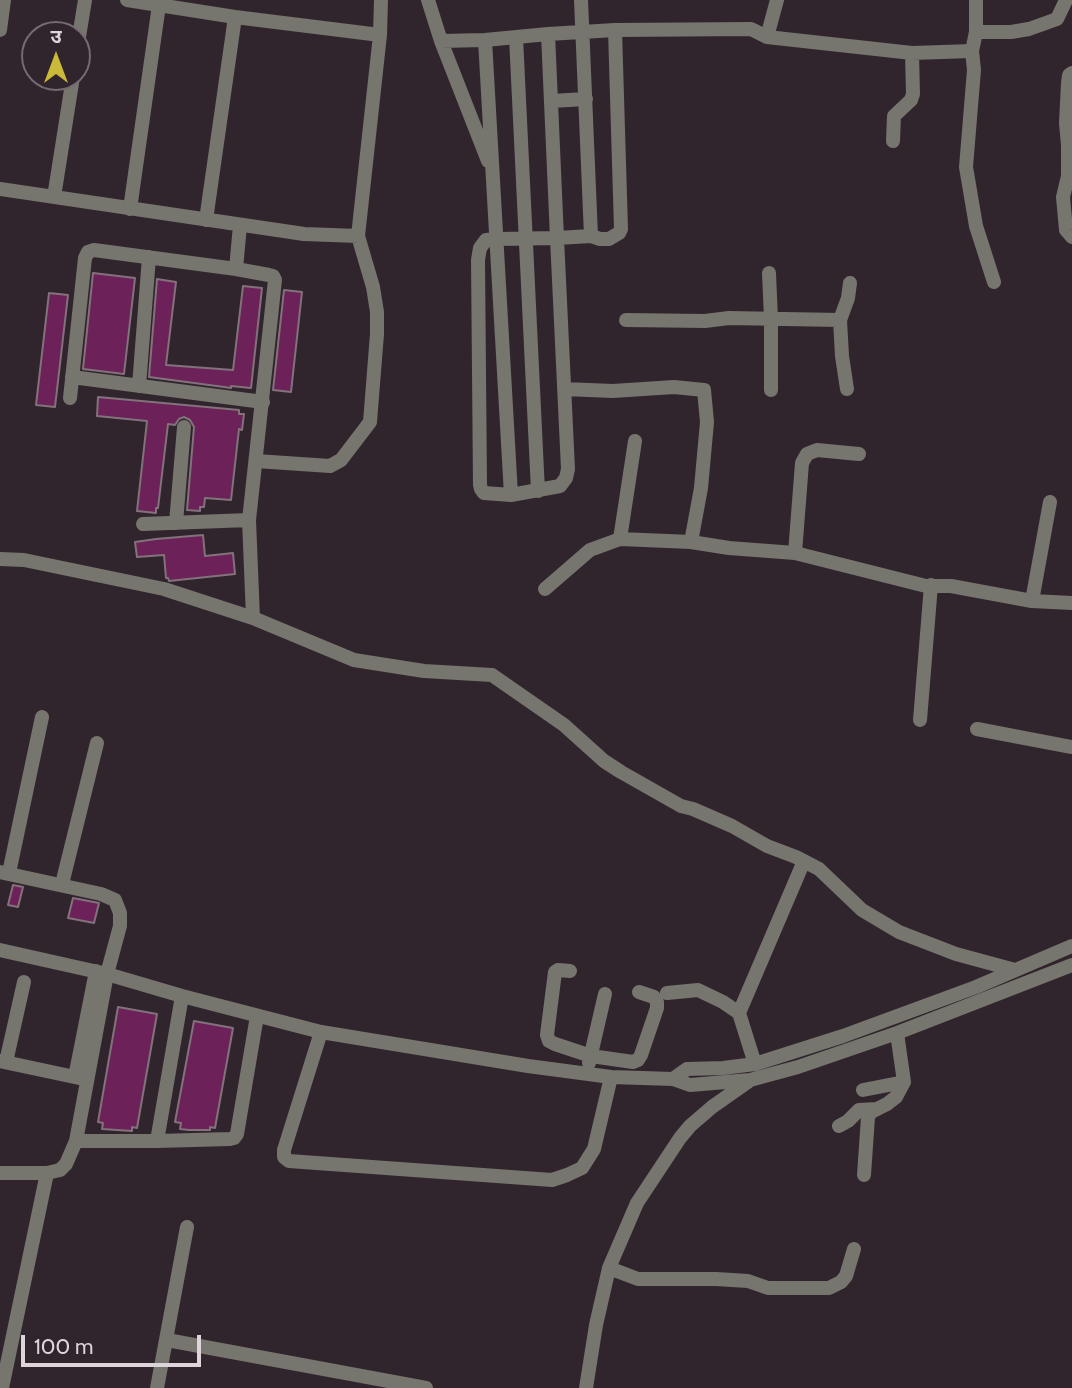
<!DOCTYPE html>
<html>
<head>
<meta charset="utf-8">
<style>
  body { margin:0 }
  #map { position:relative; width:1072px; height:1388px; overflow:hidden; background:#31252d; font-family:Cabin,"Noto Sans Devanagari",sans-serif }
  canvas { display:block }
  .north { position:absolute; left:21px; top:21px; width:70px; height:70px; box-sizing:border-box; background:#31252d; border:2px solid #766b73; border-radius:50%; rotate:0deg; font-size:19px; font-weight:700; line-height:28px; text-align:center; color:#ded5db }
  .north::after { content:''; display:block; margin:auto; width:24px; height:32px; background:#caba39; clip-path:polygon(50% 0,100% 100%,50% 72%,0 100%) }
  .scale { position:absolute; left:21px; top:1335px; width:180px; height:32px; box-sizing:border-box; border:4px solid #ded5db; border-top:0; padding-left:9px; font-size:21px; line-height:24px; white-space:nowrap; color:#ded5db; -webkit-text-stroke:5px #31252d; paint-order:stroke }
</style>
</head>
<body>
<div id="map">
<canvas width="1072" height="1388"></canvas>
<div class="north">उ</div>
<div class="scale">100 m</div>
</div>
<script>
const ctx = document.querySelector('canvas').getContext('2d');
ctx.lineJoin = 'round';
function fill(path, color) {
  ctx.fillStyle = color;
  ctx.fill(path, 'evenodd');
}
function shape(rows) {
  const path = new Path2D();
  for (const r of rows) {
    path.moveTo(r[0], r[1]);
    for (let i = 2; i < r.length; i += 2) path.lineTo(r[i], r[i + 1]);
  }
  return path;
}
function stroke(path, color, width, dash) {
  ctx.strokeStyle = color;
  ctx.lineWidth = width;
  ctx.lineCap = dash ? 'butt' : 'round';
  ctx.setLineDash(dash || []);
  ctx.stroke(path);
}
const building = shape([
  [93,273,135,278,124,374,83,369,93,273],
  [157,279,176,282,166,365,233,370,243,286,262,288,251,388,231,386,231,388,224,387,149,377,157,279],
  [284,290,302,292,291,392,273,390,284,290],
  [49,293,68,295,55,407,36,405,49,293],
  [98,397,239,410,239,414,244,414,242,430,239,429,231,500,205,498,204,507,200,507,200,511,187,510,194,427,190,420,184,417,179,419,175,425,168,424,158,508,156,508,156,513,137,511,147,421,97,416,98,397],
  [203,535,205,556,233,553,235,574,169,581,168,578,166,578,164,555,137,557,135,542,156,539,203,535],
  [13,885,23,887,18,907,8,905,13,885],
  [73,898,99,903,94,923,68,918,73,898],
  [118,1007,157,1014,137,1128,132,1127,132,1131,102,1129,103,1123,98,1122,118,1007],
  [194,1021,233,1028,215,1128,210,1127,210,1130,189,1130,180,1129,181,1123,175,1122,194,1021]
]);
const minor = shape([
  [127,0,235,17,380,35],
  [428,0,441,41,485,40,548,34,615,30,751,29,767,37,912,53,972,51],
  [976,0,976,32,972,51,974,70,966,167,976,226,994,282],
  [0,30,4,0],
  [976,32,1011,32,1029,29,1057,19,1066,0],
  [548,34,557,238,568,469,566,478,560,486,511,495,484,493,481,489,480,485,478,260,480,248,486,240,498,239,557,238,591,236,581,0],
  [516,37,538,491],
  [767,37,777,0],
  [485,40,511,495],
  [441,41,488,161],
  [77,49,85,0],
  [1072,73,1069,75,1068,83,1066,123,1068,145,1068,176,1063,197,1066,230,1072,237],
  [551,101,586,99],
  [893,141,894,116,911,100,913,94,912,53],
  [0,189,304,234,358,236],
  [54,197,73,77],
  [130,209,159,5],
  [206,220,235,17],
  [240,225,236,269,269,275,273,276,275,280,249,520,253,618],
  [591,236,600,239,609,239,619,233,621,229,615,30],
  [769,273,771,319,771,390],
  [626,320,705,321,729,318,840,320],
  [72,377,263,402],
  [139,386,149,257],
  [564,389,613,391,674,387,704,390,707,422,701,488,691,542],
  [847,389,842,356,840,320,848,298,850,283],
  [70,398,85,258,88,252,94,250,236,269],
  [256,461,330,466,341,460,370,422,377,334,377,312,373,287,358,236,380,35,381,0],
  [176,523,184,427],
  [143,524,249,520],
  [620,539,635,441],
  [795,553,802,463,807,454,817,450,859,454],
  [0,559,24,560,164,589,253,618,354,660,424,671,492,675,564,725,604,761,621,772,681,806,693,809,732,826,767,846,796,857,819,869,862,910,899,932,956,954,1015,970],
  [545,589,590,550,620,539,691,542,729,548,795,553,926,586,951,586,1032,601,1072,603],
  [1032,601,1050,502],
  [920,720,931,585],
  [977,729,1072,747],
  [0,872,101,894,115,900,120,913,120,926,107,974,76,1141,66,1164,60,1170,47,1173,0,1173],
  [9,873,42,717],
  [62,884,97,743],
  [0,950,107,974,182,996,321,1032,528,1066,611,1077,673,1079,690,1085,750,1080,798,1067,897,1033,1072,965],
  [570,971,558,970,555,972,547,1035,549,1041,555,1044,591,1056,633,1062,638,1060,641,1055,657,1008,657,1002,654,997,639,992],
  [667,993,698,990,723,1002,739,1013,755,1064],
  [739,1013,804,861],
  [321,1032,284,1150,284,1157,289,1161,552,1180,567,1175,582,1168,594,1149,611,1077],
  [0,1061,84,1079],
  [6,1062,24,982],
  [589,1063,605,994],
  [75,1077,96,971],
  [673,1079,687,1069,723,1068,755,1064,843,1036,976,987,1072,946],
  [863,1090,904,1082],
  [839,1126,848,1121,859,1110,877,1109],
  [76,1141,157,1141,230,1139,234,1138,237,1134,257,1016],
  [157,1141,182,996],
  [864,1175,868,1117,871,1112,887,1104,896,1097,904,1082,897,1033],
  [609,1268,638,1279,716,1279,748,1281,768,1288,829,1288,841,1282,846,1276,854,1249],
  [167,1340,426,1388],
  [2,1388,47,1173],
  [157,1388,187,1227],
  [586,1388,596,1325,609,1268,637,1203,680,1138,690,1126,712,1107,749,1081]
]);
fill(building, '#6c2259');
stroke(building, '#81727b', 2);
stroke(minor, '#76756e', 14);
</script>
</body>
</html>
